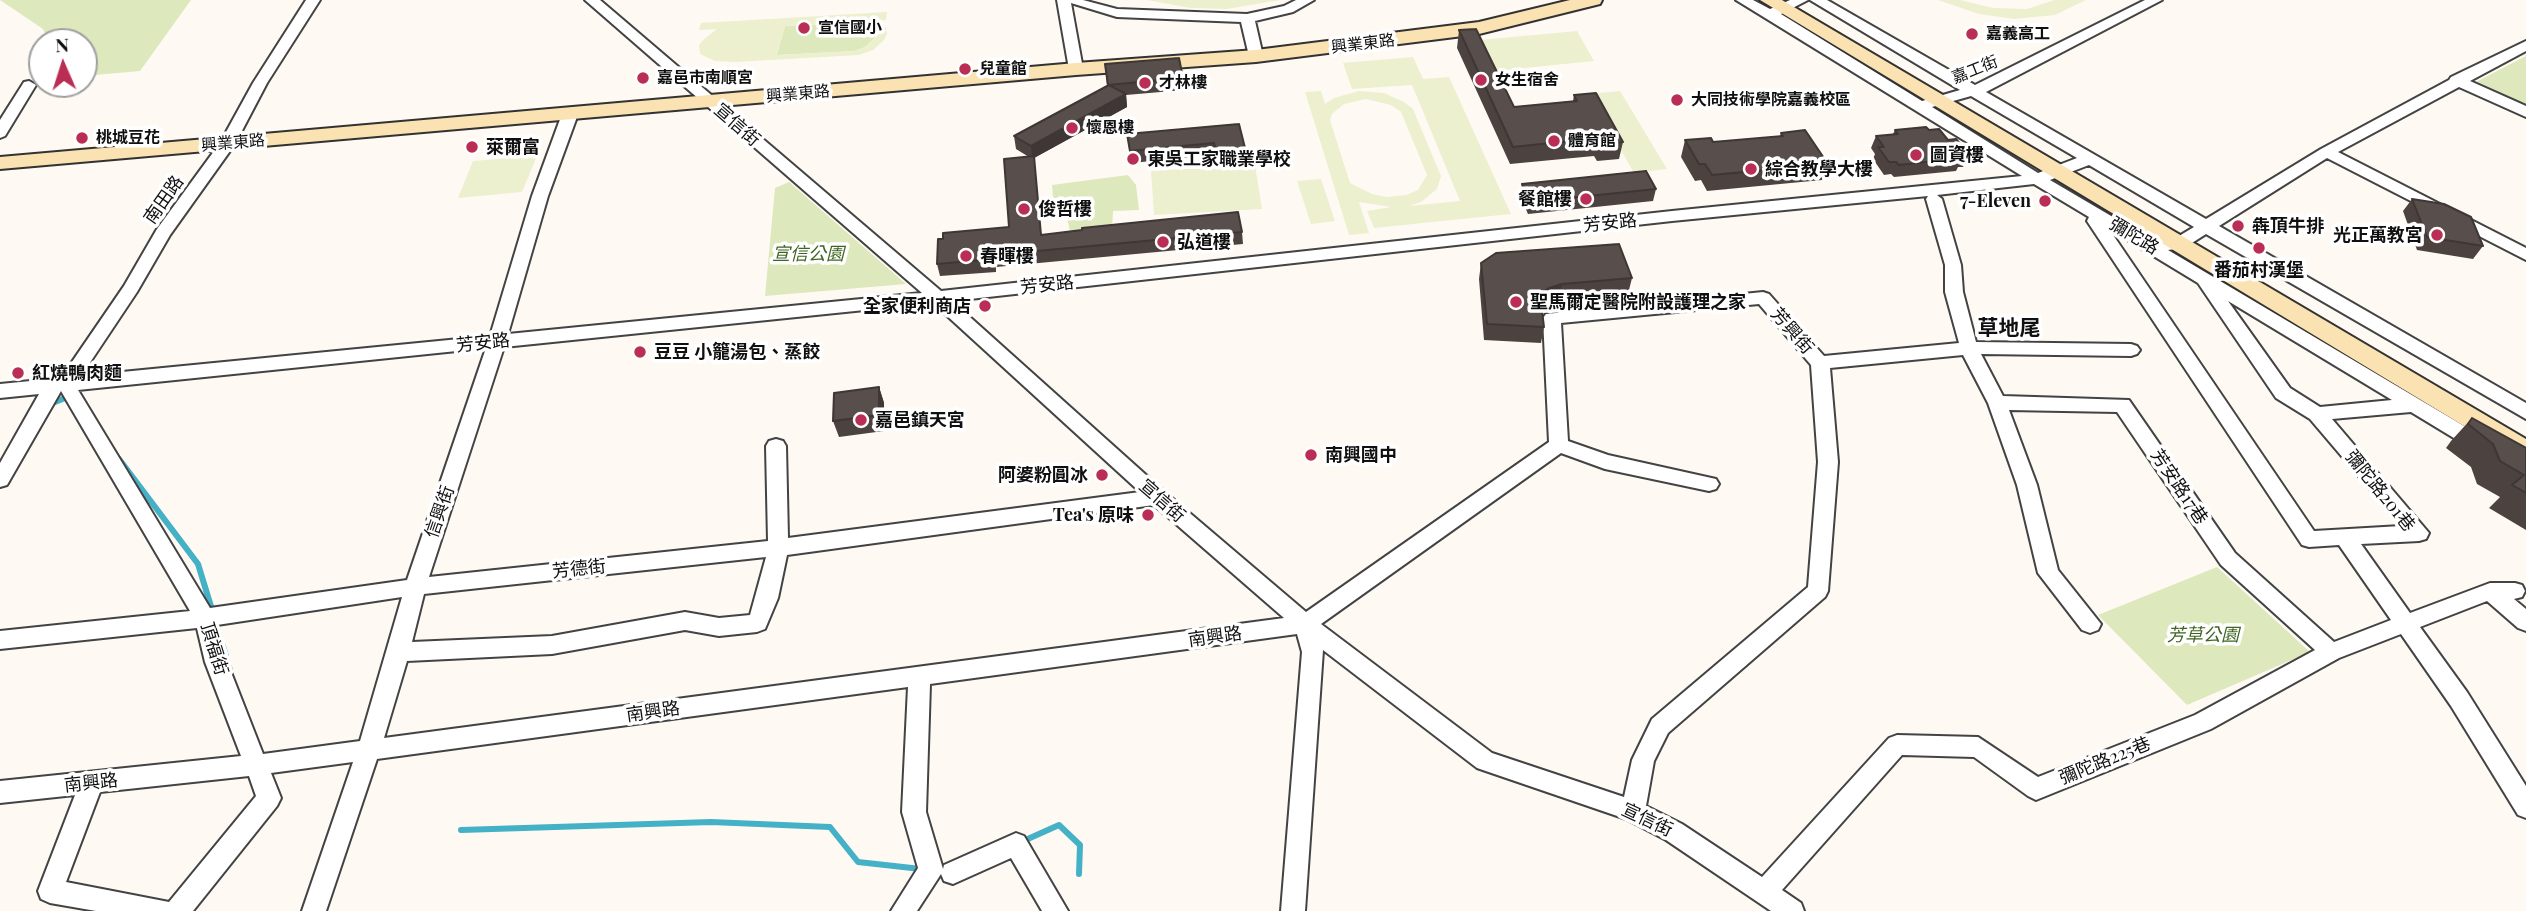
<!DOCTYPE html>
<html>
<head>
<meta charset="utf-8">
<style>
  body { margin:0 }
  #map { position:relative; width:2526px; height:911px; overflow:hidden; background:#fefaf3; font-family:"Playfair Display",serif }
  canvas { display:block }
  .north { position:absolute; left:28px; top:28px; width:70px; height:70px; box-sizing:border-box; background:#fff; border:2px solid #9f9f9f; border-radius:50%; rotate:357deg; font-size:19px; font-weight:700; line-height:28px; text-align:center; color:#101010 }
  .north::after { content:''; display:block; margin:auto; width:24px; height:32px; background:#ba2d54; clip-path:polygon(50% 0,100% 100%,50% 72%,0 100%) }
</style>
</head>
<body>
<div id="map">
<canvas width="2526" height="911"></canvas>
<div class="north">N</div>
</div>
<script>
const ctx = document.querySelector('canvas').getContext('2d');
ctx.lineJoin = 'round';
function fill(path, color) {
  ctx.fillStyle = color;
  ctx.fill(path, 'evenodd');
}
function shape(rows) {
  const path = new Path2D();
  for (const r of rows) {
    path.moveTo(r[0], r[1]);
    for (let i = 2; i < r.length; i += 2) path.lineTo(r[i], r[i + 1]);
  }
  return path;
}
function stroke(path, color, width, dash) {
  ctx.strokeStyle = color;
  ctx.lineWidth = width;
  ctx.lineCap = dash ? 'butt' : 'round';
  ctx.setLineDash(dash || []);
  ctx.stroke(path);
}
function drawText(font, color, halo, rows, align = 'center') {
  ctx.font = font + ' "Playfair Display","Noto Sans TC",serif';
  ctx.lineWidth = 7;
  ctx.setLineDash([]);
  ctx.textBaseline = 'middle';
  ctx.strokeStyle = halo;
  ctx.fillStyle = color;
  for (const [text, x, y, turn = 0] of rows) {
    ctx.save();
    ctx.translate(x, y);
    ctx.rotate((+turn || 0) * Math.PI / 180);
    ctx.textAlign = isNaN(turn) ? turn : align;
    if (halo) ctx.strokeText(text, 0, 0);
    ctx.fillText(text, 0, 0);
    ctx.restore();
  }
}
const green = shape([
  [0,0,191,0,140,71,84,76,84,42,49,42,43,29],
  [854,22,876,30,877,36,865,47,855,51,777,55,785,26],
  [2526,56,2526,108,2474,83],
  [1128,175,1136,185,1139,210,1113,211,1112,229,1070,231,1065,210,1054,209,1052,185],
  [789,182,906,284,765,296,775,188],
  [2217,567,2310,652,2187,705,2098,615]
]);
const pitch = shape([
  [1147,0,1280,0,1227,9,1190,8],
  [1938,0,1960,0,1993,8,2027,9,2054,0,2086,0,2055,15,2014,19,1979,14],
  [887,12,886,20,877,21,886,27,887,34,884,40,873,50,859,55,735,62,715,61,700,54,699,45,704,39,717,29,699,30,701,23],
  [854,22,876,30,877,36,865,47,855,51,777,55,785,26],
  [1577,31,1594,61,1494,71,1479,40],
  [1413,57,1423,79,1449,77,1511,214,1374,228,1367,211,1391,207,1359,202,1369,233,1349,235,1305,92,1321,91,1325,104,1334,98,1359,91,1384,93,1404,102,1413,109,1441,176,1437,189,1421,202,1409,206,1460,201,1412,85,1352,89,1343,63],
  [1366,99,1391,105,1401,112,1427,175,1418,190,1406,195,1387,197,1372,194,1350,183,1330,120,1332,114,1344,104],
  [1620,91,1667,169,1634,173,1589,94],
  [537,156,522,192,458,198,473,161],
  [1255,165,1262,209,1154,215,1151,171],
  [1321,179,1335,221,1311,224,1297,181]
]);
const stream = shape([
  [50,404,70,396],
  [119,459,198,564,213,613],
  [223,646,230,670],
  [461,830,711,822,830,827,858,862,921,869],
  [1021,842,1059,825,1080,845,1079,874]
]);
const street = shape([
  [306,0,320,0,267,83,235,144,170,235,137,292,81,376,490,336,532,196,562,114,570,109,578,114,548,196,508,334,922,293,585,0,600,0,941,291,1672,211,2022,176,1736,0,1753,0,1770,9,1790,0,1808,0,1781,14,1922,101,1960,90,1810,0,1827,0,1975,85,2145,0,2162,0,1986,92,2206,219,2321,149,2449,80,2451,77,2526,41,2526,51,2470,81,2526,106,2526,117,2459,87,2338,152,2526,248,2526,260,2327,158,2219,226,2526,403,2526,419,2206,234,2184,248,2168,250,2486,439,2489,444,2486,449,2472,449,2411,412,2332,419,2429,533,2426,539,2419,541,2361,544,2410,613,2490,583,2515,583,2522,585,2525,591,2522,597,2514,599,2526,609,2526,631,2518,628,2487,601,2420,627,2467,692,2526,786,2526,818,2518,815,2451,706,2401,634,2339,658,2211,729,2036,800,2028,796,1974,757,1902,755,1782,890,1801,903,1804,911,1771,911,1666,840,1626,819,1477,768,1323,650,1305,911,1281,911,1302,652,1297,634,930,684,926,812,943,869,944,865,1016,833,1024,836,1068,911,1042,911,1011,858,953,884,944,881,941,874,917,911,891,911,918,868,902,812,908,687,377,759,326,911,302,911,353,762,271,773,281,798,277,806,193,911,96,911,50,903,41,899,38,891,75,795,0,803,0,781,241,756,205,662,197,628,0,649,0,631,190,611,61,391,7,485,0,487,0,463,39,394,0,398,0,384,61,378,124,286,157,229,220,143,253,83,306,0],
  [1971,96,2077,158,2038,173,1932,107,1971,96],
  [2089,165,2194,227,2174,239,2157,243,2050,180,2089,165],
  [2034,184,2089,217,2087,221,2302,545,2309,547,2339,545,2391,620,2334,642,2235,553,2129,400,2003,396,1981,354,2131,356,2137,354,2140,350,2137,346,2131,344,1976,342,1963,292,1961,265,1942,199,1937,195,2034,184],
  [1928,196,1926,199,1945,265,1945,292,1959,343,1824,356,1769,294,1763,292,1546,314,1543,318,1549,442,1306,612,1165,492,952,301,1672,221,1928,196],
  [2109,229,2198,283,2276,398,2310,419,2401,526,2314,531,2109,229],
  [2228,301,2392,400,2320,407,2290,388,2228,301],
  [933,303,1140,492,788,538,786,446,783,441,776,439,769,441,766,446,768,541,429,577,504,347,933,303],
  [1759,304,1811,365,1818,462,1808,587,1652,719,1632,760,1624,797,1492,753,1321,624,1561,453,1605,469,1709,491,1716,489,1719,484,1716,479,1608,455,1568,441,1561,323,1759,304],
  [486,348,407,580,210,608,78,390,486,348],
  [1963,355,1988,403,2017,485,2038,573,2082,630,2090,633,2098,630,2101,624,2058,570,2037,485,2009,410,2117,412,2221,565,2315,650,2195,715,2038,777,1978,737,1897,735,1889,738,1762,877,1682,824,1646,806,1654,761,1668,733,1825,597,1828,591,1838,462,1830,368,1963,355],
  [1154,505,1284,618,384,738,407,661,552,654,685,630,719,636,757,632,765,629,778,598,787,555,1154,505],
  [766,557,750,615,719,618,685,612,552,636,412,642,424,594,766,557],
  [402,597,360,741,263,754,227,662,217,625,402,597],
  [249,776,256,796,169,902,66,882,100,792,249,776],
  [1057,0,1083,0,1117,9,1247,14,1284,6,1296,0,1314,0,1293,12,1255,21,1263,56,1256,60,1249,56,1241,22,1117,17,1071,3,1083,69,1076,73,1069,69,1057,0],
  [29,81,36,85,5,136,0,138,0,120,24,82,29,81]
]);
const secondary = shape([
  [1570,0,1602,0,1600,4,1479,34,1256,62,1076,75,0,169,0,157,1076,63,1256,50,1479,22,1570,0],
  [1760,0,1782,0,2526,439,2526,461,2517,458,1760,0]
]);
const wall = shape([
  [1459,30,1514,107,1573,101,1574,95,1623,142,1619,159,1597,161,1594,156,1510,164,1457,48],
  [1105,64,1183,78,1184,90,1126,95,1127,107,1034,158,1041,235,1242,232,1243,244,996,267,996,272,940,276,937,264,1009,227,1029,157,1016,149,1014,136,1107,86],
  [1239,124,1245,148,1245,160,1217,163,1215,155,1131,163,1127,134],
  [1895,130,1929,130,1948,140,1969,154,1963,167,1958,167,1956,171,1894,177,1891,174,1884,175,1873,159,1875,154,1871,148,1876,136,1893,134],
  [1781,133,1828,164,1822,180,1707,191,1701,180,1695,181,1681,157,1685,140,1713,142,1780,136],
  [1522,184,1656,189,1653,201,1528,214,1520,196],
  [2412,199,2483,246,2473,259,2417,250,2403,211],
  [1481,263,1632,278,1628,294,1558,300,1546,304,1542,307,1544,327,1541,343,1484,340,1479,279],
  [879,387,884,403,884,431,839,437,833,421],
  [2472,418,2526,448,2526,530,2489,508,2500,497,2477,484,2471,467,2446,448,2451,441]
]);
const shadedWall = shape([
  [1126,94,1127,107,1034,158,1042,247,1031,146],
  [1562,284,1558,300,1546,304,1537,310,1540,294,1549,288],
  [879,387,884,403,884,431,879,415]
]);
const building = shape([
  [1476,29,1514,107,1577,101,1574,95,1596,93,1623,142,1601,144,1598,138,1513,147,1459,30,1476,29],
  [1179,58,1183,78,1108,85,1105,64,1179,58],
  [1109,85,1126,94,1031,146,1014,136,1109,85],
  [1239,124,1245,148,1216,151,1214,143,1130,151,1127,134,1239,124],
  [1926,127,1929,130,1939,129,1948,140,1956,139,1969,154,1959,155,1962,158,1899,165,1896,162,1889,162,1878,147,1884,147,1876,136,1898,134,1895,130,1926,127],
  [1805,130,1828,164,1712,175,1705,164,1699,164,1685,140,1711,138,1713,142,1783,136,1781,133,1805,130],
  [1034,156,1041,235,1082,230,1082,228,1238,212,1242,232,994,255,994,259,937,264,938,239,943,239,943,233,1009,227,1004,159,1034,156],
  [1646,171,1656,189,1530,202,1522,184,1646,171],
  [2412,199,2444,204,2471,217,2483,246,2427,237,2412,199],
  [1619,244,1632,278,1562,284,1549,288,1540,294,1544,327,1487,324,1481,263,1496,253,1619,244],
  [879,387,879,415,833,421,834,393,879,387],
  [2472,418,2526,448,2526,493,2512,485,2524,475,2500,461,2493,444,2468,424,2472,418]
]);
const markers = [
  [804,28,7,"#ba2d54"],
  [1972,34,7,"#ba2d54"],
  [965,69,7,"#ba2d54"],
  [643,78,7,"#ba2d54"],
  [1481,80,7,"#ba2d54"],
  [1145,83,7,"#ba2d54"],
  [1677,100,7,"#ba2d54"],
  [1072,128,7,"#ba2d54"],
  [82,138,7,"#ba2d54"],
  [1554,141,7,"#ba2d54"],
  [472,147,7,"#ba2d54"],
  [1916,155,7,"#ba2d54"],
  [1133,159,7,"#ba2d54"],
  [1751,169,7,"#ba2d54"],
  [1586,199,7,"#ba2d54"],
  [2045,201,7,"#ba2d54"],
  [1024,209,7,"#ba2d54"],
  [2238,226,7,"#ba2d54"],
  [2437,235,7,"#ba2d54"],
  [1163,242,7,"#ba2d54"],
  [2259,248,7,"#ba2d54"],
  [966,256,7,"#ba2d54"],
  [1516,302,7,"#ba2d54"],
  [985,306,7,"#ba2d54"],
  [640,352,7,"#ba2d54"],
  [18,373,7,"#ba2d54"],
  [861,420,7,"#ba2d54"],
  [1311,455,7,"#ba2d54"],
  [1102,475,7,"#ba2d54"],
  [1148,515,7,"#ba2d54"]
];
const farPoinames = [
  ["宣信國小",818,28],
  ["嘉義高工",1986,34],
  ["兒童館",979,69],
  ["嘉邑市南順宮",657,78],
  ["女生宿舍",1495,80],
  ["才林樓",1159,83],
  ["大同技術學院嘉義校區",1691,100],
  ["懷恩樓",1086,128],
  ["桃城豆花",96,138],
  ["體育館",1568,141]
];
const farStreetnames = [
  ["興業東路",1363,44,-7],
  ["嘉工街",1975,70,-22],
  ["興業東路",798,94,-5],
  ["興業東路",233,143,-5]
];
const streetNames = [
  ["宣信街",737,125,41],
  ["南田路",164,200,-55],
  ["芳安路",1610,223,-6],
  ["彌陀路",2134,236,31],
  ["芳安路",1047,285,-6],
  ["芳興街",1792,331,49],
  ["芳安路",483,343,-6],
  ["芳安路17巷",2179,487,56],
  ["彌陀路201巷",2380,491,51],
  ["宣信街",1162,501,41],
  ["信興街",440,512,-71],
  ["芳德街",579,569,-6],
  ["南興路",1215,637,-8],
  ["頂福街",214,649,73],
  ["南興路",653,712,-8],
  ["彌陀路225巷",2105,761,-22],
  ["南興路",91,783,-6],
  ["宣信街",1647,820,25]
];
const poiNames = [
  ["萊爾富",486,147],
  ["圖資樓",1930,155],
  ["東吳工家職業學校",1147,159],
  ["綜合教學大樓",1765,169],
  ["餐館樓",1572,199,"right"],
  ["7-Eleven",2031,201,"right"],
  ["俊哲樓",1038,209],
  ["犇頂牛排",2252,226],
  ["光正萬教宮",2423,235,"right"],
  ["弘道樓",1177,242],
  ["春暉樓",980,256],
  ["番茄村漢堡",2259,270,"center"],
  ["聖馬爾定醫院附設護理之家",1530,302],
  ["全家便利商店",971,306,"right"],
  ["豆豆 小籠湯包、蒸餃",654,352],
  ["紅燒鴨肉麵",32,373],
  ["嘉邑鎮天宮",875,420],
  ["南興國中",1325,455],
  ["阿婆粉圓冰",1088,475,"right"],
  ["Tea's 原味",1134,515,"right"]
];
const parkNames = [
  ["宣信公園",808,254],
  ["芳草公園",2203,635]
];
const quarterNames = [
  ["草地尾",2009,328]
];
fill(green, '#dde8bd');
fill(pitch, '#ecf0cf');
stroke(stream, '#44b1c7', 6);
stroke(street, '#434343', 4);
stroke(secondary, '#323232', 4);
fill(street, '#fff');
fill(secondary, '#fbe2b2');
fill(wall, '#4c4341');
fill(shadedWall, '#3e3735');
fill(building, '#584e4c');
stroke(building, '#3e3735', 2);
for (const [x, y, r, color] of markers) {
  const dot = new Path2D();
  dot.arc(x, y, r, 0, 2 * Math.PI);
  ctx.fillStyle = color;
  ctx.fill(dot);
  stroke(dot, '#fff', 2.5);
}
drawText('bold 16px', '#101010', '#fff', farPoinames, 'left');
drawText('16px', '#101010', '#fff', farStreetnames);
drawText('18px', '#101010', '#fff', streetNames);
drawText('bold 18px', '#101010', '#fff', poiNames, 'left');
drawText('italic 18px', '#3f6522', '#fff', parkNames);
drawText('bold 21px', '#101010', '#fff', quarterNames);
</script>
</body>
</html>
